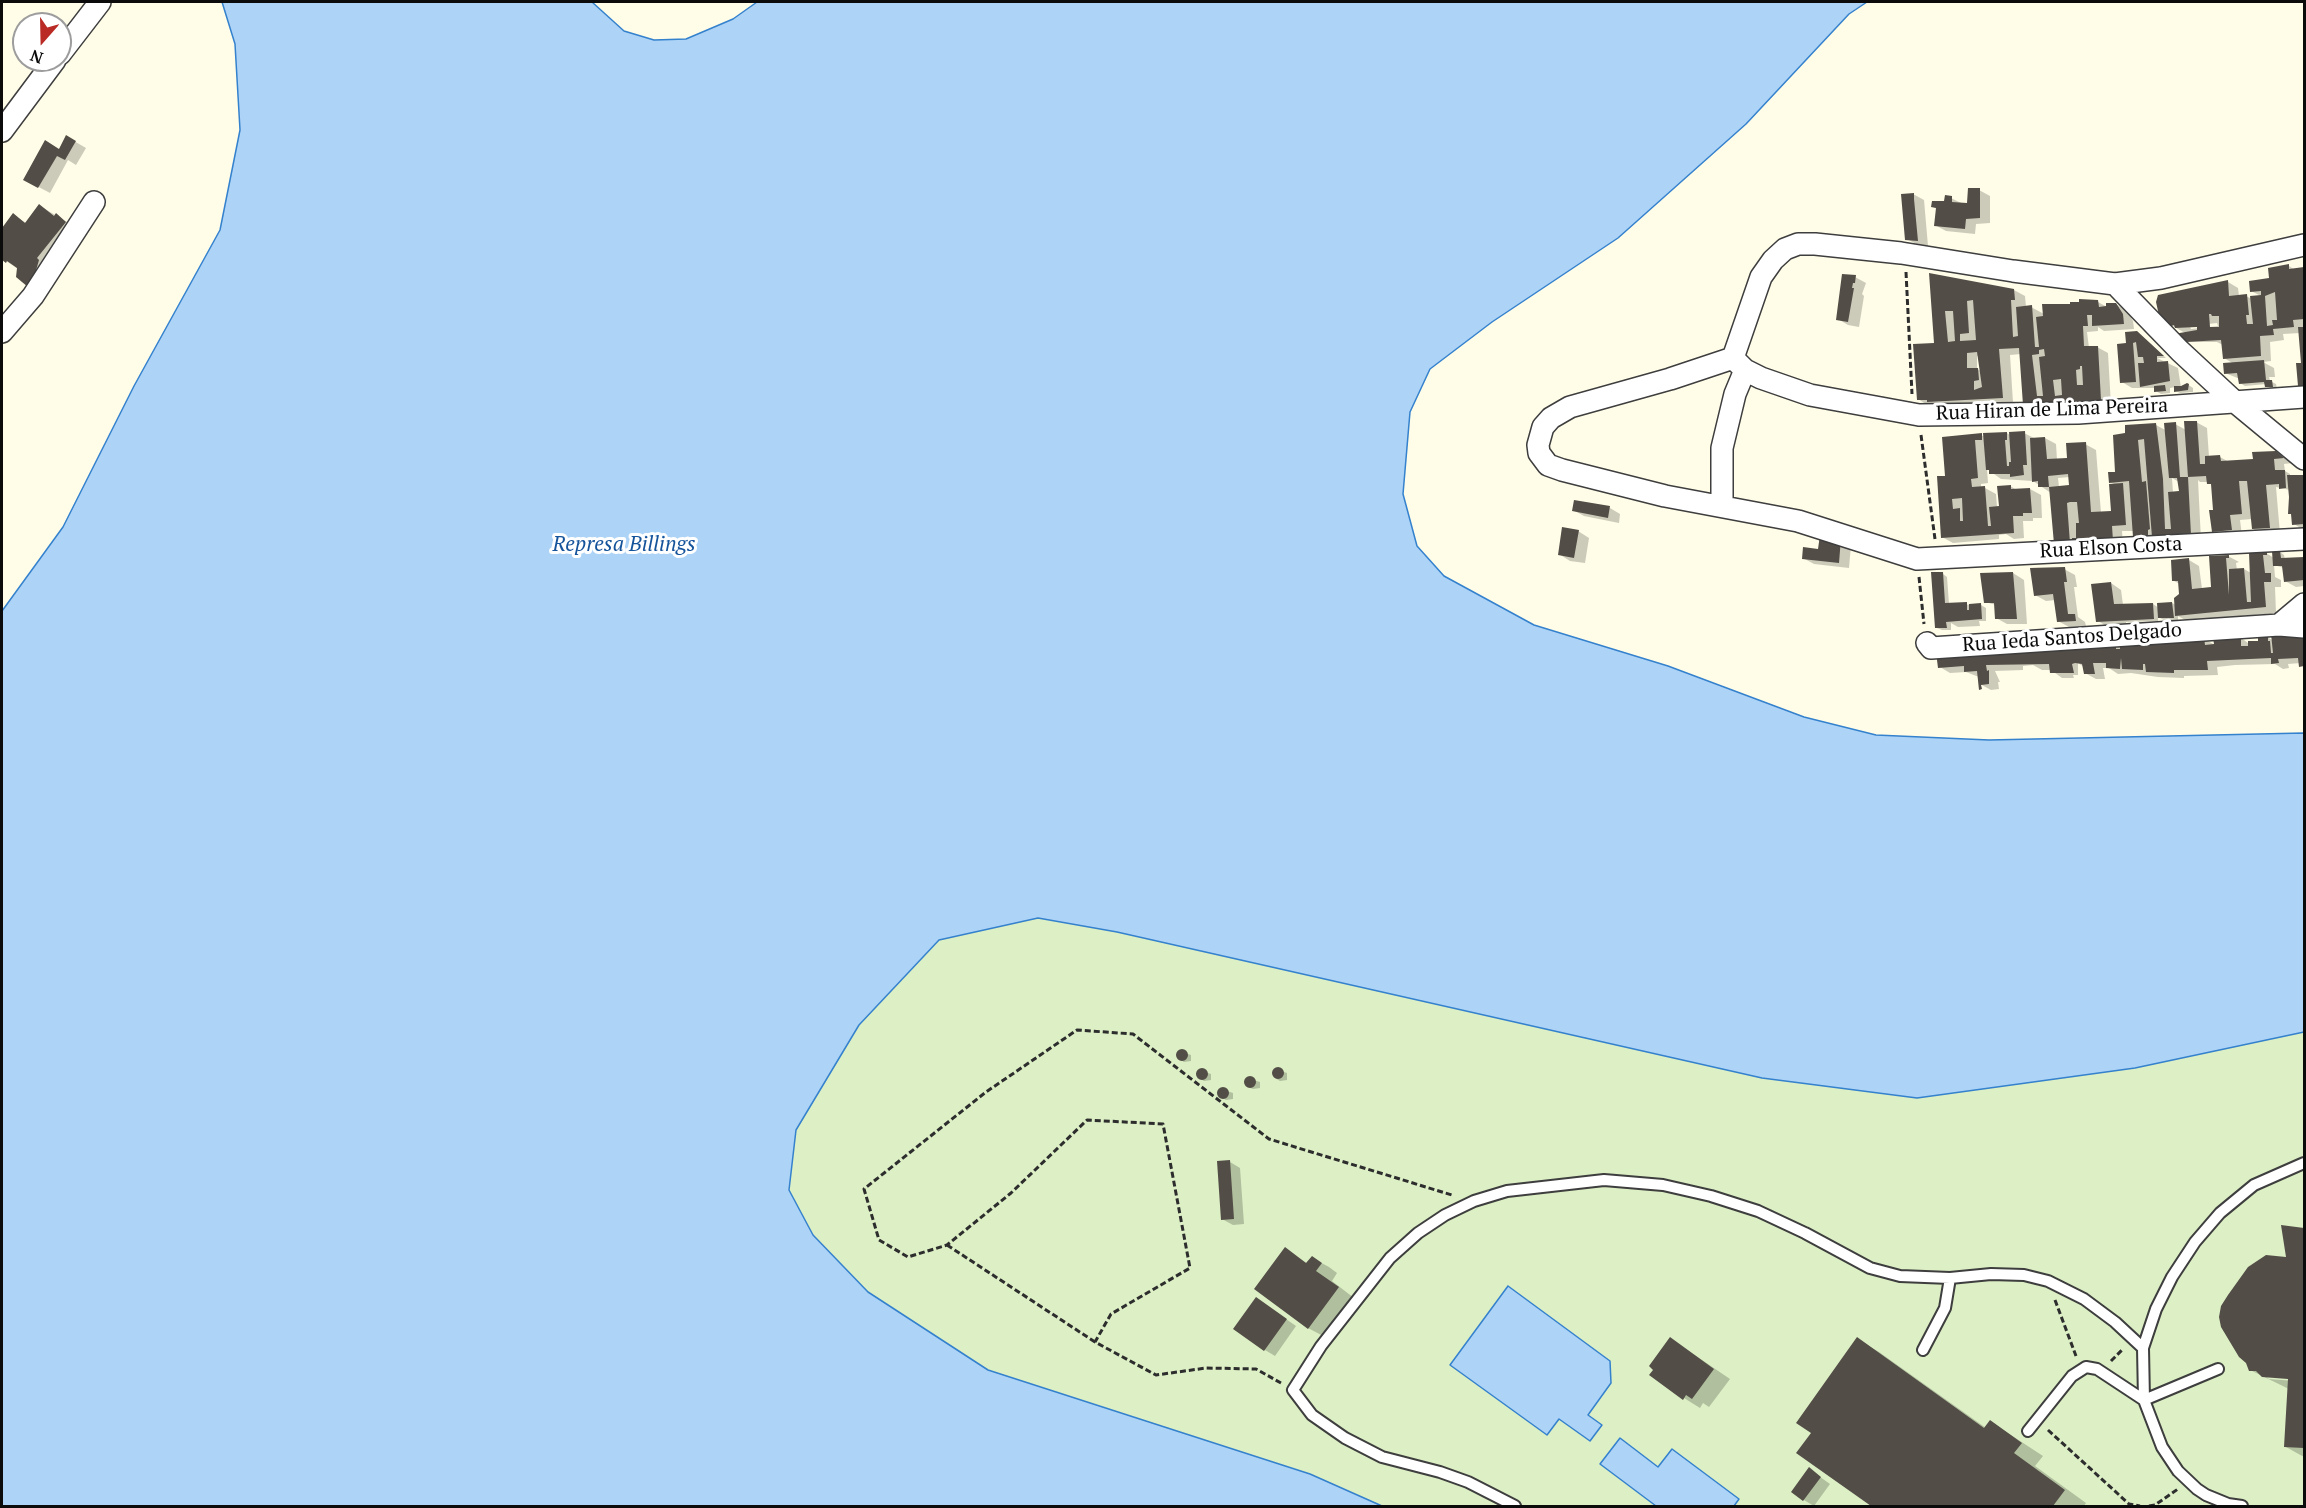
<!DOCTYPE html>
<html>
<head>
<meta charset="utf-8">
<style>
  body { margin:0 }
  #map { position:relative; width:2306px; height:1508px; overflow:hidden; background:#fffde8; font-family:"PT Serif",serif }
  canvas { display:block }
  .frame { position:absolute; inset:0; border:3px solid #0b0b0b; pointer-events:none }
  .north { position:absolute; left:12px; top:12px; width:60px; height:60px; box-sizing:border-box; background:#fff; border:2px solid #9d9d9d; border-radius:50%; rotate:200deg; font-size:16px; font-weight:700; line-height:24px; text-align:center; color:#0b0b0b }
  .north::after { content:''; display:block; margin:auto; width:21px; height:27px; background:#b92b24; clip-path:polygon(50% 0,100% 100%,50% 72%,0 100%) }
</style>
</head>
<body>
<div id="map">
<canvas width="2306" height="1508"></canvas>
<div class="frame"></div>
<div class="north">N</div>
</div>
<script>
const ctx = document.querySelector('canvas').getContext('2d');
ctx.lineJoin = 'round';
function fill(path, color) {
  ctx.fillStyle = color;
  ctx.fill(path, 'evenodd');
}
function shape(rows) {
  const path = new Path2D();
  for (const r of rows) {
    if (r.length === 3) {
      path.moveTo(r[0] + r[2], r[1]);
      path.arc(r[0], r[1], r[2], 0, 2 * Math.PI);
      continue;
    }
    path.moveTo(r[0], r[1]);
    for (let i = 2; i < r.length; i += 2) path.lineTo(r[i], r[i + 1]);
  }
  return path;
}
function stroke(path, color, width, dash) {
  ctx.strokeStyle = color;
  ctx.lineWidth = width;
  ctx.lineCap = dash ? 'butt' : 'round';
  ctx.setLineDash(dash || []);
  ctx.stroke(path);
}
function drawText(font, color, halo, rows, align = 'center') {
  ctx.font = font + ' "PT Serif",serif';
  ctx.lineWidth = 6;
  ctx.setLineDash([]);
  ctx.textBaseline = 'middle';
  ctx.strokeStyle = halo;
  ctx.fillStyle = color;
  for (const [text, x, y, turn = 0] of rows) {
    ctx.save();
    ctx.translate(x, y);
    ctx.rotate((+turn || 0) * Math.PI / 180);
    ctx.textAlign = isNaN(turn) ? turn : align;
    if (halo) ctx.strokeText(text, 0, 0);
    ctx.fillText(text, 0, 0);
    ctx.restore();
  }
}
const pitch = shape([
  [1038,918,1117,932,1762,1078,1917,1098,2135,1068,2304,1032,2304,1506,1382,1506,1310,1474,988,1370,868,1292,813,1235,789,1190,796,1130,859,1025,939,940]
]);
const water = shape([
  [222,2,592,2,624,31,654,40,686,39,733,19,757,2,1867,2,1849,14,1746,124,1618,238,1492,322,1430,369,1410,412,1403,494,1417,546,1444,576,1534,625,1668,666,1804,717,1876,735,1989,740,2304,733,2304,1032,2135,1068,1917,1098,1762,1078,1117,932,1038,918,939,940,859,1025,796,1130,789,1190,813,1235,868,1292,988,1370,1310,1474,1382,1506,2,1506,2,611,63,527,134,386,220,230,240,130,235,44,222,2],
  [1508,1286,1610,1361,1611,1383,1588,1415,1602,1425,1590,1441,1559,1419,1547,1435,1450,1365,1508,1286],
  [1620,1438,1658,1467,1672,1449,1739,1499,1734,1506,1656,1506,1600,1464,1620,1438]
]);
const shadow = shape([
  [67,137,86,148,76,165,68,160,50,193,35,185],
  [1979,190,1990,196,1990,223,1976,224,1975,234,1946,231,1935,225,1937,209,1932,206,1945,203,1951,198,1963,204,1968,205],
  [1913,194,1924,200,1928,246,1918,245,1907,239],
  [40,206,72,225,54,271,49,290,46,295,18,269,2,258,2,230,13,215,26,223],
  [2289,266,2295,270,2304,268,2304,388,2300,385,2302,364,2300,333,2283,334,2284,340,2270,342,2271,361,2263,362,2274,368,2275,377,2269,377,2270,381,2276,384,2277,389,2271,389,2266,384,2245,386,2240,383,2240,379,2225,373,2234,364,2224,358,2223,345,2217,342,2185,342,2180,339,2187,334,2171,325,2228,282,2238,288,2239,296,2246,296,2252,299,2261,296,2251,291],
  [2217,323,2218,326,2191,329,2190,326],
  [1930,275,2014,290,2025,296,2026,307,2031,307,2044,314,2072,305,2098,302,2107,307,2116,304,2127,311,2133,321,2134,329,2104,331,2098,327,2098,331,2087,332,2089,348,2097,347,2108,353,2111,406,2035,410,2021,354,2010,355,2013,403,1939,407,1929,406,1918,399,1936,344],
  [1977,356,1979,356,1981,371,1977,369],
  [1855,277,1866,283,1862,294,1864,296,1859,327,1848,325,1838,319],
  [2142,336,2166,358,2157,358,2178,368,2181,388,2187,384,2193,388,2193,392,2180,393,2176,391,2176,387,2170,388,2170,393,2161,394,2156,391,2155,388,2132,388,2122,382,2131,344],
  [2196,422,2207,428,2209,457,2220,457,2229,462,2254,460,2276,452,2293,463,2284,464,2285,471,2290,474,2290,477,2304,476,2304,530,2294,524,2290,490,2276,487,2280,534,2264,535,2253,529,2252,519,2240,520,2242,536,2224,537,2213,531,2215,511,2213,486,2208,482,2200,482,2198,480,2201,540,2145,543,2134,536,2134,531,2122,531,2123,546,2066,549,2051,493,2033,481,2001,479,1987,469,1988,483,1981,484,1981,488,1985,488,1996,494,1997,507,2001,507,2010,486,2017,490,2030,489,2041,495,2042,518,2033,518,2033,521,2023,521,2024,538,2014,539,2006,534,1999,535,1999,539,1953,543,1942,537,1946,478,1943,438,1981,435,1985,437,2007,433,2011,436,2024,433,2036,439,2045,438,2056,444,2057,460,2067,459,2085,444,2096,450,2101,513,2113,512,2116,485,2110,482,2117,473,2115,436,2156,425,2167,431,2175,424,2186,430],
  [2070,477,2070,486,2059,487,2058,478],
  [2172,478,2179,482,2180,492,2173,493],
  [1610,508,1620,514,1619,523,1584,516,1573,510],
  [1578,531,1589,538,1585,563,1570,561,1559,554],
  [1821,537,1851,545,1849,568,1814,564,1803,558,1820,550],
  [2280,552,2284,555,2285,560,2304,558,2304,586,2296,587,2285,581,2284,568,2274,565,2275,577,2281,580,2281,587,2275,587,2276,613,2187,621,2178,616,2178,620,2164,620,2158,617,2158,621,2126,622,2126,625,2108,627,2098,621,2111,583,2121,590,2123,605,2153,604,2159,608,2172,603,2176,605,2180,595,2180,584,2174,581,2189,560,2199,566,2202,589,2213,588,2211,558,2228,556,2239,562,2236,563,2237,570,2244,569,2251,573,2250,554,2266,553,2274,558],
  [2064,569,2075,575,2077,587,2074,587,2078,617,2085,622,2086,626,2069,627,2058,621,2056,600,2046,601,2035,595],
  [2013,573,2024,580,2027,624,2007,624,1996,618,1996,605,1985,602],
  [1943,574,1947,577,1949,604,1981,605,1986,608,1986,621,1979,621,1980,626,1958,627,1951,623,1951,630,1942,630,1937,628],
  [2304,635,2304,668,2301,663,2288,664,2289,668,2283,669,2275,664,2235,665,2217,667,2218,675,2184,676,2184,678,2158,677,2131,673,2118,674,2109,668,2103,668,2105,679,2096,679,2085,673,2084,667,2078,663,2078,675,2073,675,2074,678,2062,678,2051,670,2042,670,2033,665,2023,666,2023,670,1995,671,2000,682,1998,682,1999,689,1991,690,1980,684,1979,677,1966,672,1950,673,1940,667,2115,644,2122,648,2204,639,2215,645,2241,638,2248,643,2259,642,2267,637,2274,641],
  [1179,1051,1191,1055,1191,1061,1184,1062,1179,1059,1178,1057],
  [1275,1069,1287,1073,1287,1080,1280,1081,1275,1078,1273,1075],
  [1199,1070,1211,1074,1211,1080,1204,1081,1199,1078],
  [1247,1078,1260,1082,1260,1088,1253,1089,1248,1087],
  [1221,1089,1233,1093,1233,1099,1226,1100,1221,1097,1219,1095],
  [1230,1162,1240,1168,1244,1224,1233,1225,1222,1219],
  [2297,1228,2304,1230,2304,1457,2286,1447,2289,1389,2250,1370],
  [2265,1376,2295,1379,2295,1381,2269,1379],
  [1285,1249,1308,1264,1312,1258,1329,1267,1337,1273,1332,1281,1354,1298,1325,1337,1308,1328],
  [1266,1305,1296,1326,1275,1356,1265,1350],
  [1671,1339,1730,1379,1709,1407,1703,1403,1700,1408,1684,1398],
  [1857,1339,1879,1352,1986,1428,1991,1422,2043,1456,2035,1466,2086,1503,2084,1506,1874,1506,1798,1453,1813,1433],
  [1809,1469,1830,1484,1814,1506,1804,1500]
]);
const building = shape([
  [66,135,76,141,65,160,57,156,38,188,23,180,45,140,59,149],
  [1968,188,1980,188,1980,218,1966,219,1965,229,1934,226,1936,208,1931,207,1932,201,1944,201,1945,195,1952,196,1952,202,1967,203],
  [1914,193,1914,199,1918,241,1905,240,1901,194],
  [39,204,54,216,56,213,66,222,37,258,39,260,33,281,28,287,16,277,17,268,7,261,6,263,2,260,2,228,13,213,25,223],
  [2289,264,2289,269,2304,267,2304,319,2293,320,2294,327,2273,329,2274,335,2260,336,2261,356,2223,359,2221,340,2186,342,2183,338,2179,340,2174,334,2197,330,2197,327,2175,328,2174,325,2171,326,2163,319,2160,320,2156,302,2158,295,2228,280,2229,296,2247,294,2249,315,2246,315,2247,324,2253,324,2250,296,2261,295,2261,291,2250,292,2249,281,2269,278,2268,268],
  [2275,292,2277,320,2272,320,2273,325,2267,326,2265,296],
  [2209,314,2211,314,2212,316,2219,316,2219,327,2210,327],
  [1929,273,2014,289,2015,300,2011,300,2013,337,2018,336,2016,307,2032,305,2035,347,2039,347,2036,317,2043,316,2042,304,2070,304,2070,302,2079,302,2079,299,2098,300,2099,307,2106,306,2106,303,2116,303,2123,314,2124,324,2092,326,2092,315,2087,315,2088,326,2083,326,2084,346,2098,346,2101,400,2023,405,2019,348,1999,349,2003,398,1927,402,1927,400,1917,400,1913,344,1934,343],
  [1973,300,1976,340,1960,341,1960,334,1969,333,1967,301],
  [1945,311,1953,311,1955,341,1948,342],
  [2044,349,2045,356,2039,357,2043,396,2037,396,2032,355,2039,354,2039,350],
  [1977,352,1982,387,1974,390,1974,381,1979,380,1978,368,1967,368,1967,353],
  [2080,366,2082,366,2083,385,2077,385,2076,370,2080,369],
  [2061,379,2062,395,2055,396,2053,380],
  [1842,274,1856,275,1855,283,1853,283,1852,288,1854,288,1848,322,1836,320],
  [2298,327,2304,327,2304,386,2298,386,2296,363,2301,363],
  [2137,331,2164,356,2157,356,2157,362,2168,361,2170,381,2140,387,2138,363,2144,363,2143,357,2138,357,2136,342,2133,343,2136,382,2120,383,2117,344,2126,343,2125,332],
  [2264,360,2266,380,2272,380,2273,387,2265,387,2264,382,2239,384,2237,373,2224,374,2223,363],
  [2187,383,2189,384,2188,390,2174,392,2174,386,2181,386],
  [2165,385,2166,391,2154,392,2154,386],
  [2184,421,2197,421,2200,464,2205,464,2205,456,2220,455,2221,461,2253,459,2252,452,2276,451,2284,458,2274,459,2275,470,2285,470,2286,488,2279,489,2279,484,2266,485,2270,528,2252,529,2247,481,2239,481,2242,514,2230,515,2232,530,2212,532,2209,510,2213,510,2211,484,2207,484,2206,476,2188,477],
  [2176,422,2180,477,2188,477,2191,535,2152,537,2144,439,2138,440,2142,482,2146,481,2150,529,2148,530,2148,537,2133,537,2129,481,2109,483,2108,472,2115,472,2113,435,2125,433,2125,425,2156,423,2163,479,2165,529,2171,529,2168,492,2179,491,2177,478,2169,478,2164,423],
  [2025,431,2027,465,2023,465,2024,475,2010,477,2010,474,1989,474,1989,470,1986,470,1983,433,2007,432,2007,440,2005,440,2007,466,2009,466,2009,462,2011,462,2009,432],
  [1982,433,1982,440,1975,440,1978,478,1971,479,1972,487,1985,486,1988,526,1991,526,1989,507,1999,506,1997,486,2011,485,2011,489,2030,488,2032,513,2023,513,2023,516,2013,516,2014,533,1941,538,1937,476,1945,476,1942,437],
  [1962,498,1963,521,1960,521,1960,508,1953,509,1952,499],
  [2045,437,2047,459,2067,458,2066,443,2086,442,2091,512,2111,511,2109,484,2123,483,2126,525,2112,526,2113,541,2072,543,2072,538,2076,538,2076,523,2079,523,2077,502,2070,502,2067,503,2070,543,2054,544,2049,487,2069,485,2068,474,2048,476,2049,487,2038,487,2038,481,2032,482,2030,438],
  [2287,475,2304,475,2304,524,2292,525,2291,514,2288,514,2289,497],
  [1574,500,1610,506,1608,518,1572,511],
  [1562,527,1579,530,1574,558,1558,555],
  [1820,535,1841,538,1839,563,1802,559,1803,547,1818,549],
  [2272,551,2280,551,2281,558,2304,557,2304,580,2284,582,2282,566,2273,566],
  [2267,552,2267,555,2263,555,2265,573,2271,573,2271,582,2264,582,2266,607,2175,616,2174,598,2179,594,2178,581,2172,581,2171,560,2189,558,2192,589,2211,587,2209,556,2229,555,2229,558,2226,558,2229,595,2229,569,2244,568,2247,602,2251,602,2249,553],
  [2065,567,2067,582,2064,582,2068,614,2075,614,2076,621,2057,622,2053,594,2034,596,2030,568],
  [1931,572,1943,572,1945,603,1967,602,1967,610,1969,610,1969,604,1981,603,1982,619,1946,622,1947,628,1935,628],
  [2013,572,2017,619,1995,619,1994,603,1984,603,1980,573],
  [2111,582,2114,604,2153,603,2154,619,2096,622,2091,584],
  [2172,602,2174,618,2158,618,2157,603],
  [2271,634,2304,634,2304,666,2299,667,2298,658,2278,659,2279,663,2271,664,2271,658,2207,661,2208,670,2174,670,2174,673,2146,672,2145,664,2143,664,2143,670,2122,669,2121,658,2120,669,2106,668,2106,663,2093,663,2095,674,2084,674,2082,664,2075,663,2072,664,2074,673,2050,673,2049,664,1986,665,1987,671,1989,670,1989,684,1981,685,1982,689,1979,690,1977,671,1964,672,1964,666,1938,668,1936,652,2116,643,2116,649,2120,649,2120,641,2204,637,2205,645,2214,644,2213,638,2241,637,2241,646,2248,646,2248,641,2258,641,2258,636,2268,636,2268,641,2270,641,2271,653,2273,653],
  [1182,1055,6],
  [1278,1073,6],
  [1202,1074,6],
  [1250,1082,6],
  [1223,1093,6],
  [1230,1160,1234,1219,1221,1220,1217,1161],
  [2281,1225,2304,1228,2304,1448,2284,1447,2288,1379,2262,1377,2256,1371,2249,1371,2246,1363,2239,1357,2221,1327,2219,1317,2221,1306,2228,1295,2248,1267,2266,1255,2286,1257],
  [1285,1247,1306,1263,1312,1256,1322,1263,1316,1271,1339,1287,1308,1329,1254,1289],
  [1256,1297,1287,1319,1264,1351,1233,1329],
  [1670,1337,1714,1369,1692,1399,1686,1395,1683,1400,1649,1375,1653,1370,1649,1366],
  [1857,1337,1984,1428,1990,1420,2022,1443,2014,1453,2065,1490,2053,1506,1871,1506,1796,1453,1811,1433,1796,1423],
  [1809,1467,1821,1477,1803,1501,1791,1492]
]);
const path = shape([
  [1906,272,1912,394],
  [1921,435,1935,539],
  [1919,577,1924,624],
  [947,1245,1095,1342],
  [2055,1300,2076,1356],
  [2111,1361,2123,1349],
  [1281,1383,1256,1369,1206,1368,1156,1375,1095,1342,1111,1314,1190,1268,1163,1124,1087,1120,1011,1193,947,1245,908,1257,879,1240,864,1189,986,1092,1077,1030,1133,1034,1269,1139,1452,1195],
  [2048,1430,2129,1504,2140,1506],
  [2149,1506,2155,1505,2178,1489]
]);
const service = shape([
  [1923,1350,1945,1308,1950,1278],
  [2028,1431,2072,1376,2086,1367,2097,1369,2144,1400,2218,1369],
  [1515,1506,1468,1482,1440,1472,1382,1457,1345,1438,1312,1415,1293,1390,1321,1346,1390,1258,1418,1233,1445,1215,1474,1201,1507,1191,1604,1180,1663,1185,1711,1196,1758,1211,1805,1233,1870,1268,1900,1276,1950,1278,1991,1274,2024,1275,2048,1281,2084,1299,2115,1322,2143,1348],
  [2242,1506,2228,1504,2206,1495,2197,1489,2178,1471,2162,1447,2144,1400,2143,1348,2156,1309,2172,1277,2195,1242,2220,1213,2254,1185,2304,1163]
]);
const minor = shape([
  [60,54,100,2],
  [2,131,55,60],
  [2304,245,2161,278,2115,284,2013,271,1901,253,1815,244,1798,244,1785,249,1773,260,1761,277,1733,358,1670,379,1570,407,1551,418,1543,427,1538,445,1539,453,1548,465,1562,470,1665,496,1798,521,1917,559,2304,539],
  [2115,284,2180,351,2235,402,2304,459],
  [2,332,33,296,94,202],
  [1733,358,1745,370,1761,378,1810,395,1919,415,2078,413,2304,397],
  [1722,506,1722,448,1735,394,1745,370],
  [2279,625,2304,604],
  [1927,643,1931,648,2279,625,2304,627]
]);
const streetNames = [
  ["Rua Hiran de Lima Pereira",2052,410,-2],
  ["Rua Elson Costa",2111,548,-3],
  ["Rua Ieda Santos Delgado",2072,638,-4]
];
const waterNames = [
  ["Represa Billings",624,545]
];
fill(pitch, '#dcefc5');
fill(water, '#add3f6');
stroke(water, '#3481cd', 1.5);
fill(shadow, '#0003');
fill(building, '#534d47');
stroke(service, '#3e3e3e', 14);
stroke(minor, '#3e3e3e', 24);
stroke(path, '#2d2d2d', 3, [6, 3]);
stroke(service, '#fff', 10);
stroke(minor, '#fff', 21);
drawText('20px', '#0b0b0b', '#fff', streetNames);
drawText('italic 21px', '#15539b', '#fff', waterNames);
</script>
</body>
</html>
